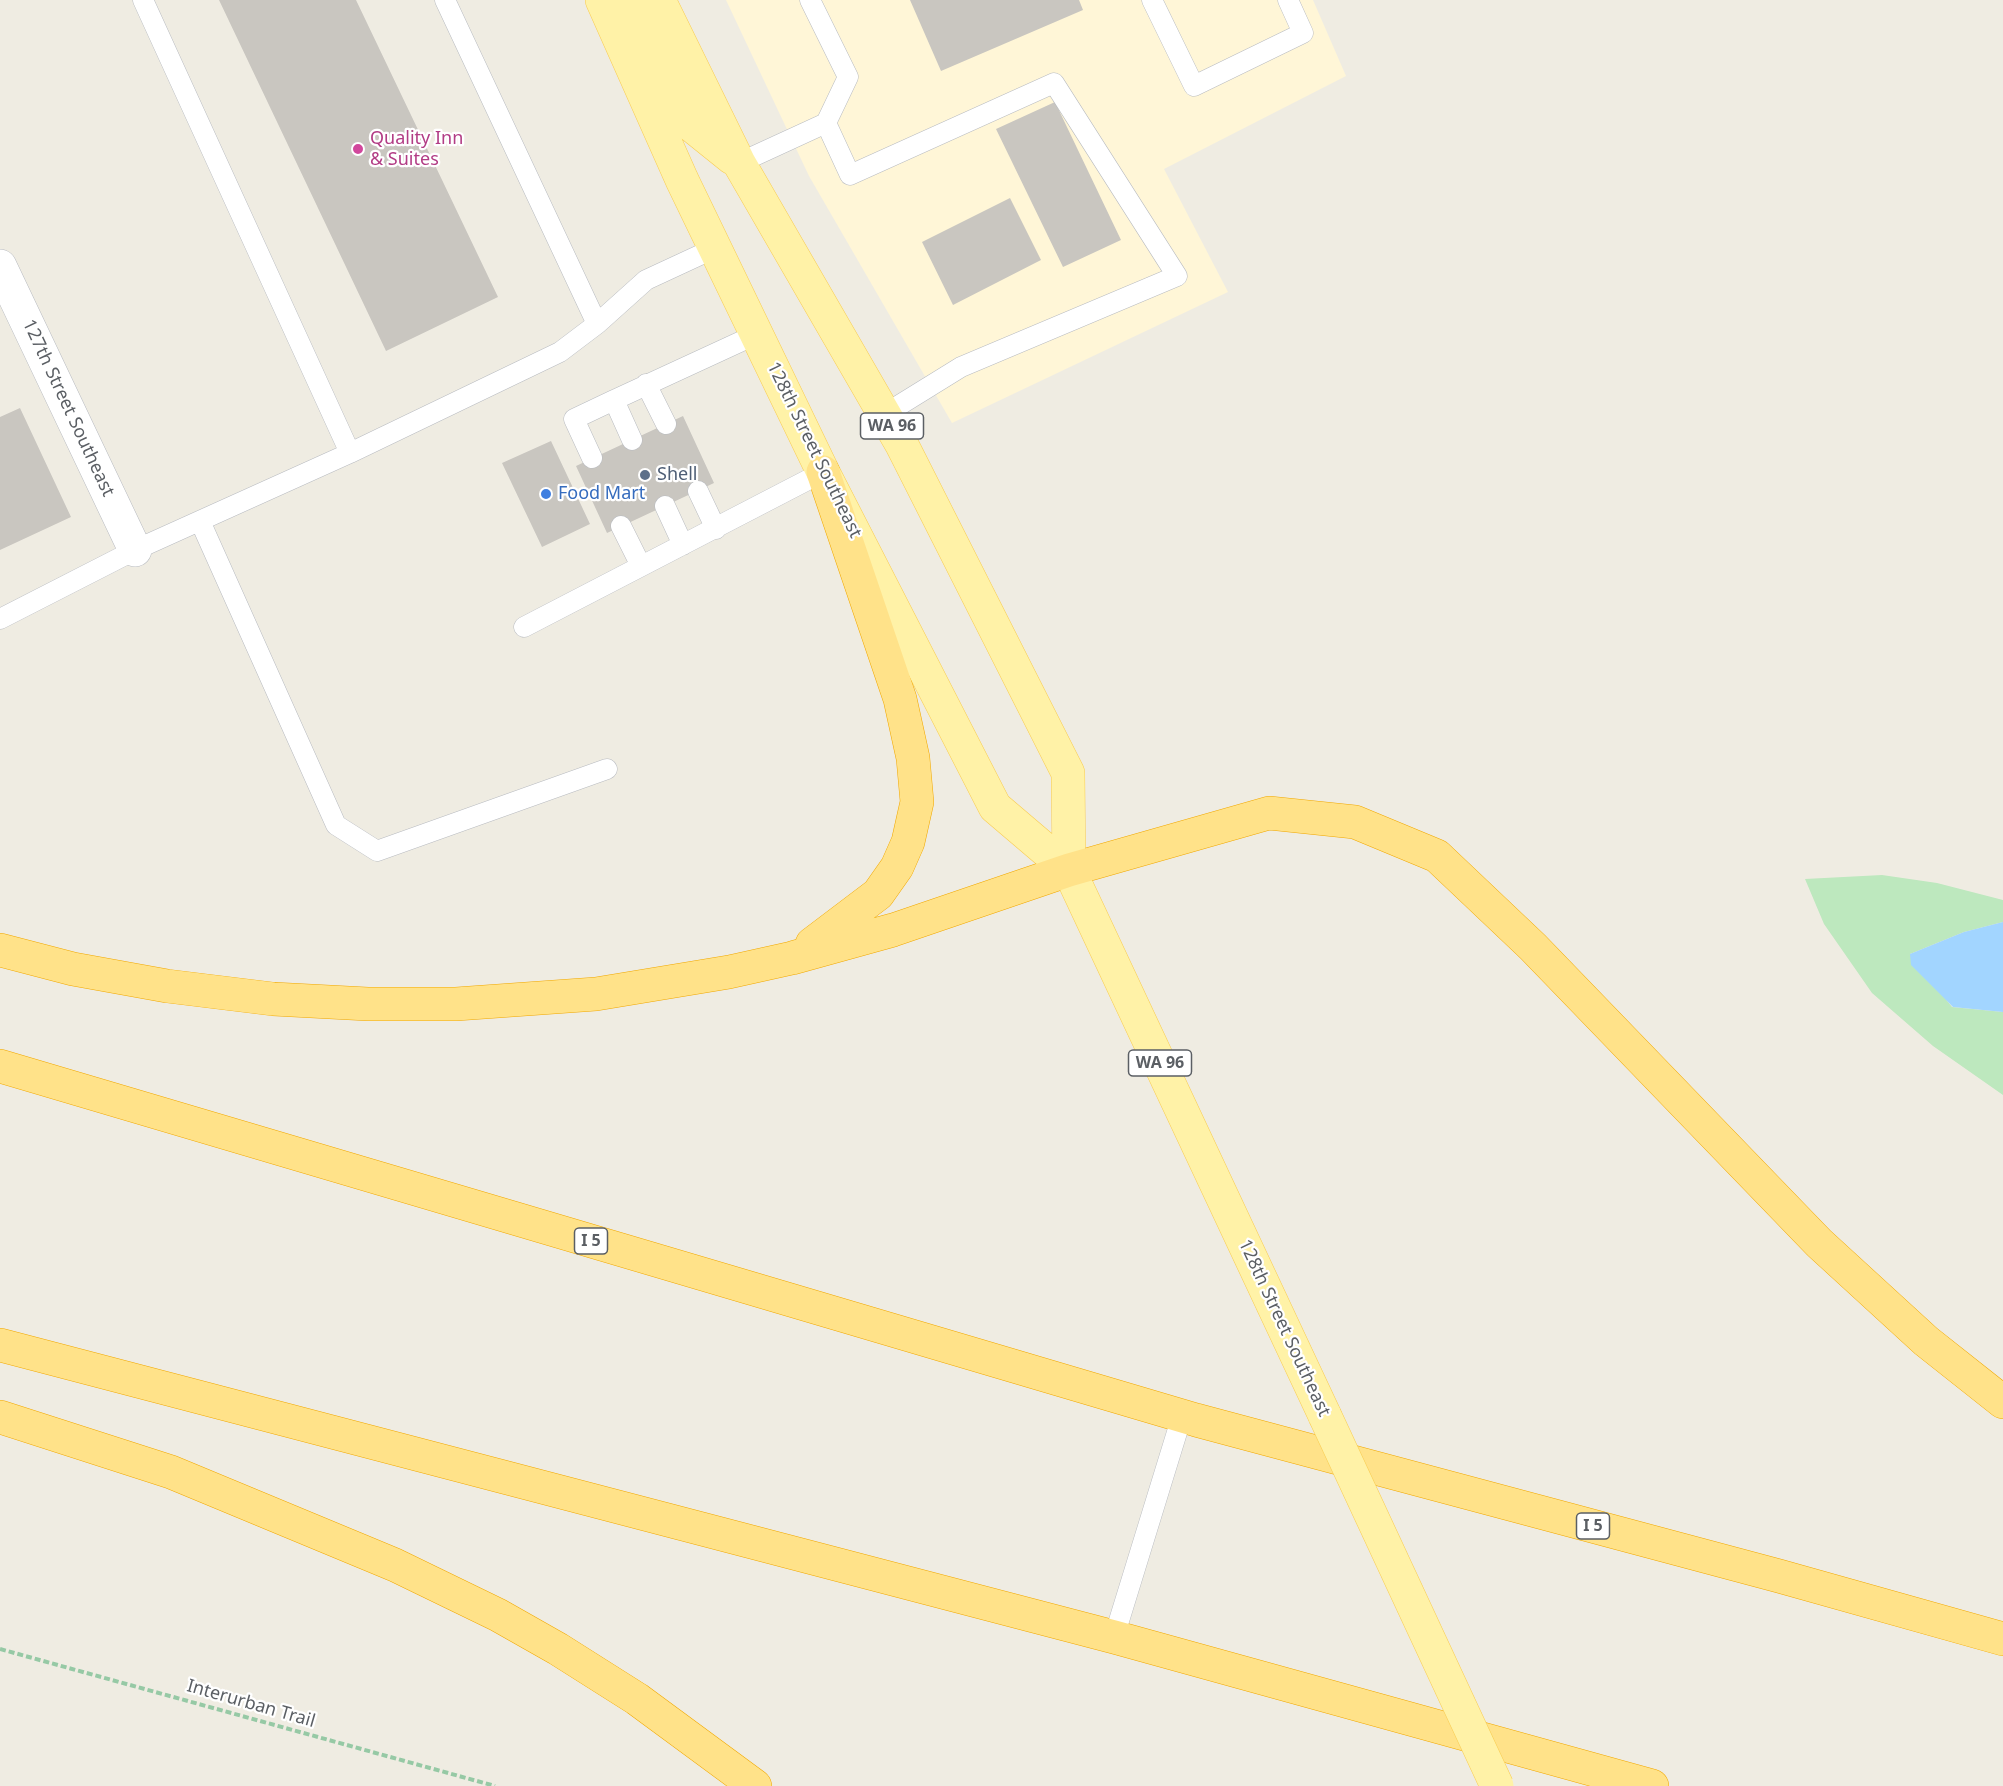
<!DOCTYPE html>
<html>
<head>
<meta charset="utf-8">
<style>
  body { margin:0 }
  canvas { display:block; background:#efece2 }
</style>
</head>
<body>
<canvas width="2003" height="1786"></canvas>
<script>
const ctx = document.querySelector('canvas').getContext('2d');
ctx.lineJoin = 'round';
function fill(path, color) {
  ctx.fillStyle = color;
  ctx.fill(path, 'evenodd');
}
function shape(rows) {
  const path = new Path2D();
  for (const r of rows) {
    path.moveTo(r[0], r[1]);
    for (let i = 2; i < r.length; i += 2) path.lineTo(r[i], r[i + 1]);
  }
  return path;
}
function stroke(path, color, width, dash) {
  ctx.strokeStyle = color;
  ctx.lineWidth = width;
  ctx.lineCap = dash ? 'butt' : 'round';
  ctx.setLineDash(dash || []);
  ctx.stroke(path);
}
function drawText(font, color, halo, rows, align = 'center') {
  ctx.font = font + ' "Noto Sans",sans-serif';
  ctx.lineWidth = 4.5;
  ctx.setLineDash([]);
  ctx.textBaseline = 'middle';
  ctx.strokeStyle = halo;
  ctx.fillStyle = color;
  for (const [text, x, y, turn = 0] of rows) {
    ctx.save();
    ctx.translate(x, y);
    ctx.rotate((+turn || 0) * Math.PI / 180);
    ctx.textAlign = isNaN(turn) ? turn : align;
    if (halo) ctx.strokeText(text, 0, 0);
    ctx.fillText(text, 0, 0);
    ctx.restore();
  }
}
const commercial = shape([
  [726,0,1313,0,1346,76,1164,169,1228,292,952,423,809,176]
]);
const green = shape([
  [1882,875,1937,883,2003,900,2003,922,1964,932,1910,954,1952,1007,2003,1012,2003,1095,1933,1046,1872,993,1824,924,1805,879]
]);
const water = shape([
  [2003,922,2003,1012,1953,1007,1911,965,1910,954,1964,932]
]);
const building = shape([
  [219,0,356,0,498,297,386,351],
  [910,0,1079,0,1083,10,941,71],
  [1055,102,1121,240,1063,267,996,129],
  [1010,198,1041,260,953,305,922,242],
  [20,408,71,517,0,550,0,417],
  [683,416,714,483,607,533,576,466],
  [551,441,590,524,542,547,502,463]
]);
const path = shape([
  [0,1649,495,1786]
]);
const lane = shape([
  [143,0,350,453,560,352,597,324,445,0],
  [810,0,848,77,826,123],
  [1152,0,1194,86,1303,33,1288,0],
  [739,163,826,123,850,175,1054,83,1177,276,961,367,885,414],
  [597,324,646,280,715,248],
  [646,384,666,424],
  [632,440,614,400,757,334],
  [592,458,574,419,614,400],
  [698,491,716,529],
  [665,506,683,545],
  [200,521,336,825,377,851,607,769],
  [621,526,641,566],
  [0,619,135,550,350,453],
  [524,627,823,472],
  [1114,1637,1182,1416]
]);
const street = shape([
  [0,266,135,550]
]);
const primary = shape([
  [602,0,682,180,823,472,995,807,1069,870],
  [628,0,686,121,732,158],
  [659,0,739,163,902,445,1068,773,1069,870,1325,1416]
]);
const highway = shape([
  [812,944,878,894,897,867,908,842,917,802,913,758,900,699,823,472],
  [0,950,73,969,167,986,273,999,368,1004,456,1004,596,994,729,972,792,958,893,930,1069,870,1269,813,1355,822,1437,856,1533,947,1819,1243,1926,1341,2003,1402],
  [0,1066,1196,1420,1779,1576,2003,1639],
  [0,1345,1114,1637,1652,1786],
  [0,1417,171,1472,395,1565,498,1615,558,1649,637,1699,755,1786]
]);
const primaryBridge = shape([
  [1325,1416,1497,1786]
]);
const markers = [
  [358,149,6,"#d1479c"],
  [645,475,6,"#5c6f8a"],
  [546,494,6,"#3f7fe0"]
];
const shields = [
  [892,426,63],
  [1160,1063,63],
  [591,1241,33],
  [1593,1526,33]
];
const shieldNames = [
  ["WA 96",892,426],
  ["WA 96",1160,1063],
  ["I 5",591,1241],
  ["I 5",1593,1526]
];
const hotelNames = [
  ["Quality Inn",370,139],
  ["& Suites",370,160]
];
const streetNames = [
  ["127th Street Southeast",68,408,65],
  ["128th Street Southeast",814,450,64],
  ["128th Street Southeast",1284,1328,65],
  ["Interurban Trail",251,1704,16]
];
const serviceNames = [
  ["Shell",657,475]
];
const shopNames = [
  ["Food Mart",558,494]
];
fill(commercial, '#fff6d7');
fill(green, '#bde8be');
fill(water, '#a2d5ff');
fill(building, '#c9c6c0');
stroke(lane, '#b8bbc0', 21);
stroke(street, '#b8bbc0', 34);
stroke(primary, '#f9cc51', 34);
stroke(highway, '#f1a800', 34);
stroke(path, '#96c9a5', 4, [6, 3]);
stroke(lane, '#fff', 20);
stroke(street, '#fff', 33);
stroke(primary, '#fff2a7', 33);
stroke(highway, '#ffe289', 33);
stroke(primaryBridge, '#f9cc51', 34, []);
stroke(primaryBridge, '#fff2a7', 33);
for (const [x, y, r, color] of markers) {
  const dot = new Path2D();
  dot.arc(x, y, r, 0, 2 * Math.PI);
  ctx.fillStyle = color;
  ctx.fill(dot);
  stroke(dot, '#fff', 2);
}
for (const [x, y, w] of shields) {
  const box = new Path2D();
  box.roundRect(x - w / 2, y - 13, w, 26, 4.5);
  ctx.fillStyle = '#fff';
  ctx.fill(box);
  stroke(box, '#5b5f64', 1.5);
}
drawText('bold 16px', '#5b5f64', null, shieldNames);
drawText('18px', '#b23c85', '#fff', hotelNames, 'left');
drawText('18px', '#5b5f64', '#fff', streetNames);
drawText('18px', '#4e5e75', '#fff', serviceNames, 'left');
drawText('18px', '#366cbe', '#fff', shopNames, 'left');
</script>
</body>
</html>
